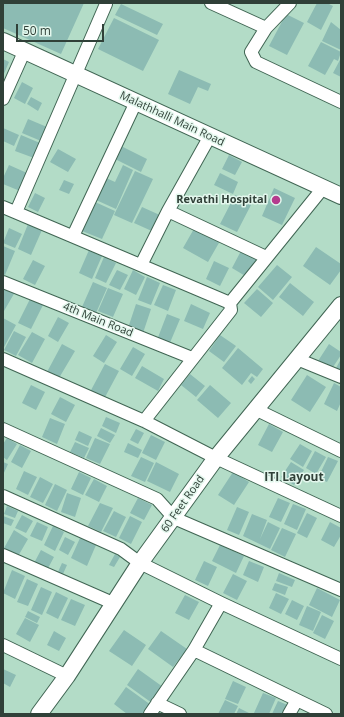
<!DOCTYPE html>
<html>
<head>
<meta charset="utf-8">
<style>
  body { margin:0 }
  #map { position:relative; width:344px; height:717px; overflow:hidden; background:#b3dcc7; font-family:"Open Sans",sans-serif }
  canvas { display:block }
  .frame { position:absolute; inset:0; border:4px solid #304038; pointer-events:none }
  .scale { position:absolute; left:16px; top:24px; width:88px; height:18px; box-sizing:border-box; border:2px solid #304038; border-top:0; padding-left:5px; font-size:12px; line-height:14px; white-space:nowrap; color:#304038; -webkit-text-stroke:3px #e3f7ed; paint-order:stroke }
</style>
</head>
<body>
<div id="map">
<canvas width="344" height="717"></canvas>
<div class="frame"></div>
<div class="scale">50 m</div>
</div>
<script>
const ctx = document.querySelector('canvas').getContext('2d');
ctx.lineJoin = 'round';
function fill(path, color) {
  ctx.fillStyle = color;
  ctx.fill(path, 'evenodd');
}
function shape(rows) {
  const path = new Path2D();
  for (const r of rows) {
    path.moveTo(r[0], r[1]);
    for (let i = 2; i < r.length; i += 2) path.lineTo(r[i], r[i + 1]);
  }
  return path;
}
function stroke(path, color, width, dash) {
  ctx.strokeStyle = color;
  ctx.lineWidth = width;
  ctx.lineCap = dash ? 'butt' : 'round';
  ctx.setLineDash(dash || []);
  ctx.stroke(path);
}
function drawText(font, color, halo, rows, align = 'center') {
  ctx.font = font + ' "Open Sans",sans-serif';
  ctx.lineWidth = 3;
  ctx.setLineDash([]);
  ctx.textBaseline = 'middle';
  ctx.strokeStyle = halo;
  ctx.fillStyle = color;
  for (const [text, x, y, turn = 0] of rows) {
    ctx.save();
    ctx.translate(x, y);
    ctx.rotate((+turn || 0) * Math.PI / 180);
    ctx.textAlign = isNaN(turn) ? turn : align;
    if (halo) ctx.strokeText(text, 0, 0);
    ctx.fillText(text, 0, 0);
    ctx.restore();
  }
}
const building = shape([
  [3,3,84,3,61,54,3,28],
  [317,3,327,3,333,6,321,30,307,22],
  [121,4,163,24,157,35,115,15],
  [286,14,304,23,287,55,269,46],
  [114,18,159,40,143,71,98,49],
  [331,22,341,30,341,50,322,41],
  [321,42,341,52,338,61,334,59,325,75,308,66],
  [341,58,341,77,333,73],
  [3,59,9,62,3,76],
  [179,70,211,84,208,91,198,87,190,104,168,94],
  [22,82,33,88,25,104,14,98],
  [31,97,42,103,38,111,27,104],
  [28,119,47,127,41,141,22,133],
  [3,128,19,135,14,146,3,141],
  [21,135,40,143,34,158,15,151],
  [121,146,147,159,141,172,115,159],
  [58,149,76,159,68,172,50,162],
  [229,155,242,162,235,175,222,169],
  [9,165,27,173,20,191,3,184,3,178],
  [123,165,133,170,116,209,96,200,106,178,115,182],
  [135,171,153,179,132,223,114,215],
  [220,173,238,182,233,194,214,185],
  [64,180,74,184,69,194,59,190],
  [274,188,295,198,282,225,262,216],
  [35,193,45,198,38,212,28,207],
  [235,195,252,203,237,232,220,224],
  [95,202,115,211,102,239,82,231],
  [142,207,162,216,154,232,134,223],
  [28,224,42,230,31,255,18,249],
  [195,227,220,241,208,262,183,248],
  [9,228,22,234,15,248,3,243],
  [3,246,15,251,5,275,3,274],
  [316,247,341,264,341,270,330,285,303,266],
  [242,249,258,258,247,277,232,268],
  [89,250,102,256,92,279,79,273],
  [104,257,116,263,106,283,95,278],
  [33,260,45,266,35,285,23,279],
  [214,261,229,268,220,286,206,279],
  [277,265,292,277,273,300,258,287],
  [117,270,128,275,120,290,109,285],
  [133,270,145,277,136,295,124,289],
  [147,277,160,283,151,305,138,300],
  [93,282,107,288,96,313,82,307],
  [290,283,314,302,303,316,279,297],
  [163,285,176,290,168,311,154,305],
  [3,286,15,292,4,311,3,310],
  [108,288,123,294,113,317,98,311],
  [257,289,273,303,261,317,244,303],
  [30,299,43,305,31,329,18,323],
  [136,304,151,309,143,333,128,328],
  [191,304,210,313,203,329,184,321],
  [167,314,180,319,169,345,157,340],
  [58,317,69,323,58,342,48,336],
  [3,318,16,325,3,349],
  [14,331,26,337,16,356,4,350],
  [32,332,45,339,32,363,18,355],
  [106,335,117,342,104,363,93,356],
  [220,335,236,346,224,362,209,351],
  [62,344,75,351,59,378,47,372],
  [329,344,341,352,341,355,331,370,318,361],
  [133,347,145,354,132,376,120,369],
  [238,348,263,369,257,377,251,373,242,385,222,368],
  [341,359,341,371,336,368],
  [105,364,119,371,104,399,90,392],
  [142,366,164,379,158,391,135,378],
  [190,374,205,386,196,397,181,385],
  [307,375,326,387,310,412,291,400],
  [252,376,255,379,251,384,248,381],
  [334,383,341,387,341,402,337,411,324,404],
  [31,385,45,392,36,410,22,403],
  [210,385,231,403,218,418,197,400],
  [60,397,75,405,66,422,51,414],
  [106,417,120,423,116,433,102,426],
  [50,418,65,424,57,444,42,437],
  [269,424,283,432,272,452,258,445],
  [101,428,115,435,110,443,97,436],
  [136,429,144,433,138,444,130,440],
  [79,431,92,437,88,446,75,440],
  [151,435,165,442,156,460,142,453],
  [7,438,17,444,7,460,3,457,3,444],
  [95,438,110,444,100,464,86,458],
  [75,442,89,448,84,458,70,452],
  [128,443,142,450,138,458,124,452],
  [300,444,312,451,303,467,290,459],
  [20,445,31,451,22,468,11,462],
  [315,451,326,457,316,474,306,468],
  [141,457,154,463,145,482,131,476],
  [328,457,338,461,327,482,318,478],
  [3,462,8,464,3,475],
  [156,462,179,474,170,492,147,481],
  [291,462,304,470,294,485,281,477],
  [24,471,37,477,28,495,16,489],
  [79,472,91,478,83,495,71,489],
  [233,472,249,482,234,505,218,495],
  [40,477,53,484,43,503,30,497],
  [94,479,107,486,99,502,85,495],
  [55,484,67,490,57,511,45,505],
  [67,493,81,498,75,517,61,512],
  [138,498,152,505,144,520,130,513],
  [278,498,290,503,281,522,269,517],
  [100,503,113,508,101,532,88,526],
  [293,504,306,509,297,530,284,524],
  [7,506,18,511,15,518,4,514],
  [237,507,249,512,239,535,227,530],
  [114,511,126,517,116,537,103,531],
  [307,513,317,518,307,538,297,533],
  [252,514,267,520,260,539,268,522,280,528,270,549,243,536],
  [22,515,33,521,26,533,15,528],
  [3,516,14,520,11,526,3,523],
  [130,516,142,522,131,544,119,538],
  [37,522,48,527,42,541,30,536],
  [330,522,341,528,341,535,334,547,321,540],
  [53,526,64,532,55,551,44,545],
  [282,528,296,534,285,557,271,550],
  [14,530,28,539,17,558,3,550],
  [65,537,75,542,68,555,59,550],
  [80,538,96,545,87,566,71,558],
  [220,545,244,556,236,573,212,561],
  [41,550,54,557,46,572,33,565],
  [115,554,120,557,114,567,109,565],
  [204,561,217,567,208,586,195,580],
  [249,561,264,567,258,582,243,575],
  [62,563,67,565,63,574,58,572],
  [12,570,25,576,15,599,3,593],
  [279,573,295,580,292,587,276,581],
  [233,574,247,581,237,600,223,593],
  [27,579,38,584,28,606,17,602],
  [275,583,288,587,285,595,272,590],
  [41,587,52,592,42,615,31,610],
  [317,588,340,600,332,617,309,605],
  [56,592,68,598,58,619,46,613],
  [276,593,289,599,281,614,269,608],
  [185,595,199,602,189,620,175,613],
  [71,599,85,605,75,626,61,620],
  [292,600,304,606,297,620,285,614],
  [307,606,321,612,313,631,299,625],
  [28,611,40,617,37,623,25,617],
  [322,615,334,621,325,639,313,633],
  [25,618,39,625,30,642,16,634],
  [124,630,146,645,132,666,109,651],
  [54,631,66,638,59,651,47,645],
  [161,631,187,649,173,667,148,649],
  [3,669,16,675,10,687,3,683],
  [138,669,163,687,152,703,127,685],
  [233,681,246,687,238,704,225,699],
  [126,687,151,705,144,714,127,714,114,704],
  [263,693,276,698,269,714,254,713],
  [225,700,238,706,234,714,218,714],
  [278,701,290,706,287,714,272,714],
  [239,708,251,714,236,714]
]);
const street = shape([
  [211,3,266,28],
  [290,3,266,28,251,52,256,62,341,102],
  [3,99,24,52],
  [3,207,230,303,231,310,144,421],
  [168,211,210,136],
  [16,212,106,4],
  [73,236,136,102],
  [141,265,168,211,266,257],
  [3,282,192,358],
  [230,303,323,188],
  [3,359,144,421,216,458,341,516],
  [297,359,341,377],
  [255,409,341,451],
  [3,429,157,499,174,518,341,590],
  [3,496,121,549,140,563,221,603,341,659],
  [3,555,115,604],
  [3,645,67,676],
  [194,650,297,700],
  [157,703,180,714],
  [150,714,194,650,221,603],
  [289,714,297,700,326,714]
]);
const secondary = shape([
  [3,41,341,196],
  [39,714,67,676,140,563,216,458,341,305]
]);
const markers = [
  [276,200,5,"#b53b8e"]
];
const streetNames = [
  ["Malathhalli Main Road",172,119,25],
  ["4th Main Road",98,320,22],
  ["60 Feet Road",183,504,-55]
];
const poiNames = [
  ["Revathi Hospital",267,200]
];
const neighbourhoodNames = [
  ["ITI Layout",294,478]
];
fill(building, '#8cbbb3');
stroke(street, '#406553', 14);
stroke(secondary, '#406553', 18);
stroke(street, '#fff', 12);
stroke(secondary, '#fff', 16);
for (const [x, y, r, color] of markers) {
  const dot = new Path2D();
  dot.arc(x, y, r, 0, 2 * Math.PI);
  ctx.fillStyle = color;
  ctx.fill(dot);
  stroke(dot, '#e3f7ed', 1.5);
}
drawText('11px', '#304038', '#e3f7ed', streetNames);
drawText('bold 11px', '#304038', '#e3f7ed', poiNames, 'right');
drawText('bold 12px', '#304038', '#e3f7ed', neighbourhoodNames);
</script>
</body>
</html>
